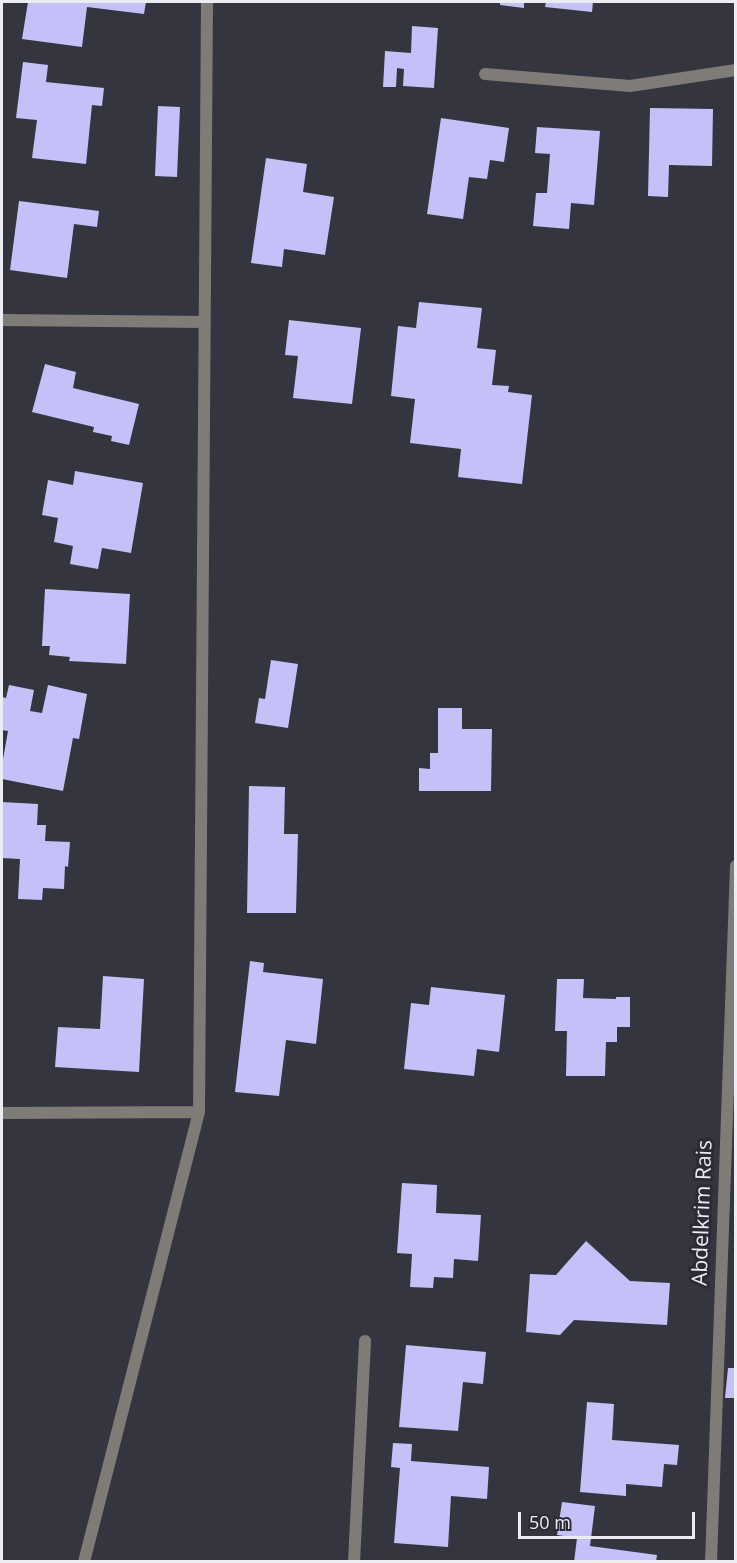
<!DOCTYPE html>
<html>
<head>
<meta charset="utf-8">
<style>
  body { margin:0 }
  #map { position:relative; width:737px; height:1563px; overflow:hidden; background:#35353f; font-family:"Open Sans",sans-serif }
  canvas { display:block }
  .frame { position:absolute; inset:0; border:3px solid #ececf3; pointer-events:none }
  .scale { position:absolute; left:518px; top:1512px; width:177px; height:27px; box-sizing:border-box; border:3px solid #ececf3; border-top:0; padding-left:8px; font-size:18px; line-height:21px; white-space:nowrap; color:#ececf3; -webkit-text-stroke:4px #2b2a35; paint-order:stroke }
</style>
</head>
<body>
<div id="map">
<canvas width="737" height="1563"></canvas>
<div class="frame"></div>
<div class="scale">50 m</div>
</div>
<script>
const ctx = document.querySelector('canvas').getContext('2d');
ctx.lineJoin = 'round';
function fill(path, color) {
  ctx.fillStyle = color;
  ctx.fill(path, 'evenodd');
}
function shape(rows) {
  const path = new Path2D();
  for (const r of rows) {
    path.moveTo(r[0], r[1]);
    for (let i = 2; i < r.length; i += 2) path.lineTo(r[i], r[i + 1]);
  }
  return path;
}
function stroke(path, color, width, dash) {
  ctx.strokeStyle = color;
  ctx.lineWidth = width;
  ctx.lineCap = dash ? 'butt' : 'round';
  ctx.setLineDash(dash || []);
  ctx.stroke(path);
}
function drawText(font, color, halo, rows, align = 'center') {
  ctx.font = font + ' "Open Sans",sans-serif';
  ctx.lineWidth = 6;
  ctx.setLineDash([]);
  ctx.textBaseline = 'middle';
  ctx.strokeStyle = halo;
  ctx.fillStyle = color;
  for (const [text, x, y, turn = 0] of rows) {
    ctx.save();
    ctx.translate(x, y);
    ctx.rotate((+turn || 0) * Math.PI / 180);
    ctx.textAlign = isNaN(turn) ? turn : align;
    if (halo) ctx.strokeText(text, 0, 0);
    ctx.fillText(text, 0, 0);
    ctx.restore();
  }
}
const building = shape([
  [28,2,146,2,144,14,87,7,82,47,22,39],
  [500,2,524,2,524,8,500,5],
  [546,2,593,2,592,12,545,7],
  [412,26,438,28,434,88,403,86,404,69,397,68,396,87,383,87,385,51,411,53],
  [23,62,48,65,46,82,104,88,102,106,92,105,86,164,32,158,37,120,16,118],
  [158,106,180,107,177,177,155,176],
  [650,108,713,109,712,166,669,165,668,197,648,196],
  [441,118,509,128,504,162,490,160,487,179,469,177,463,219,427,214],
  [537,127,600,131,594,205,571,203,569,229,533,226,536,193,547,193,550,154,535,153],
  [266,158,307,164,303,192,334,197,325,255,284,249,282,267,251,263],
  [19,201,99,211,97,227,74,224,67,278,10,270],
  [419,302,482,308,477,348,496,350,492,385,509,386,508,392,532,395,522,484,458,477,461,449,410,443,415,399,391,396,398,326,416,328],
  [289,320,361,328,352,404,293,398,298,356,285,355],
  [45,364,76,372,73,388,139,404,129,445,111,441,112,436,93,432,94,427,32,412],
  [75,471,143,483,131,553,102,548,98,569,70,564,73,546,54,542,58,518,42,515,48,480,73,485],
  [45,589,130,594,126,664,69,661,70,657,49,655,50,646,42,646],
  [271,660,298,664,288,728,255,723,259,698,265,699],
  [9,685,34,690,30,711,42,713,48,685,87,694,79,739,73,738,63,791,2,779,2,765,8,731,2,730,2,697,6,698],
  [438,708,462,708,462,729,492,729,491,791,419,791,419,768,430,769,430,753,438,753],
  [249,786,285,787,284,834,298,834,296,913,247,913],
  [2,802,38,804,37,825,46,825,45,841,70,842,68,867,65,866,64,889,43,888,42,900,18,899,20,859,2,858],
  [250,961,264,963,263,972,323,979,316,1044,286,1040,279,1096,235,1092],
  [103,976,144,979,139,1072,55,1067,58,1027,100,1029],
  [557,979,584,979,583,998,616,999,616,997,630,997,630,1027,617,1027,617,1042,606,1042,605,1076,566,1076,567,1031,555,1031],
  [431,987,505,995,499,1052,477,1049,474,1076,404,1069,411,1003,429,1005],
  [402,1183,437,1185,436,1213,481,1215,478,1261,454,1259,453,1278,434,1277,433,1288,410,1287,412,1254,397,1253],
  [586,1241,630,1281,670,1283,667,1325,574,1320,560,1335,526,1332,530,1274,556,1275],
  [406,1345,486,1352,483,1384,463,1382,458,1431,399,1427],
  [728,1368,736,1368,736,1398,725,1398],
  [587,1402,614,1404,612,1440,679,1445,677,1465,664,1464,662,1487,626,1484,626,1496,580,1492],
  [393,1443,412,1444,411,1461,489,1467,487,1499,451,1496,448,1547,394,1543,400,1468,391,1467],
  [562,1502,595,1506,590,1546,657,1555,656,1562,574,1562,577,1538,557,1535]
]);
const minor = shape([
  [485,74,630,86,736,70],
  [2,320,205,322],
  [2,1113,199,1112],
  [84,1562,199,1112,207,2],
  [354,1562,365,1341],
  [711,1562,736,866]
]);
const streetNames = [
  ["Abdelkrim Rais",703,1213,-88]
];
fill(building, '#c5c0f7');
stroke(minor, '#7f7b77', 12);
drawText('21px', '#ececf3', '#2b2a35', streetNames);
</script>
</body>
</html>
